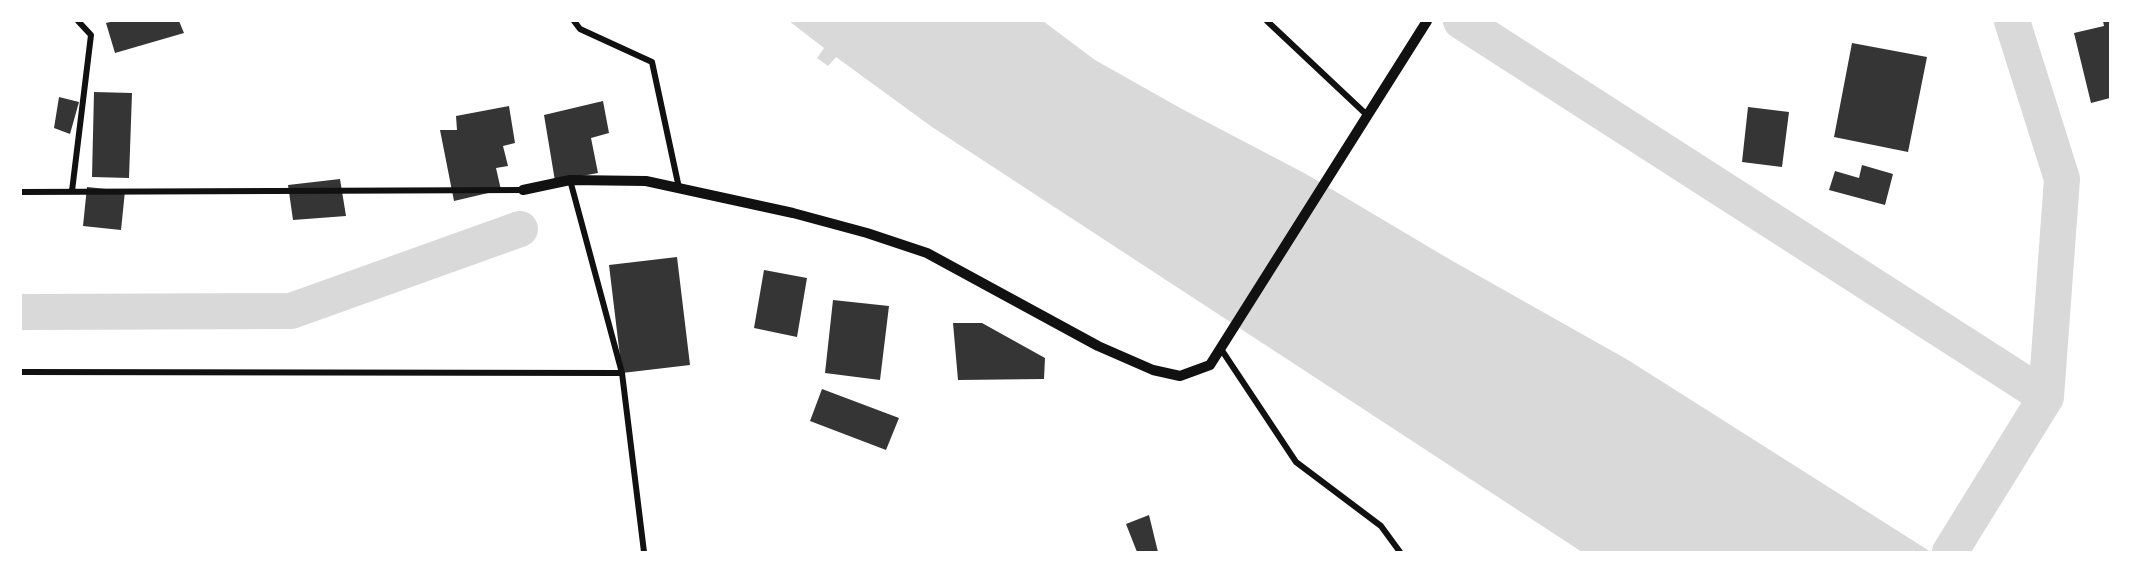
<!DOCTYPE html>
<html>
<head>
<meta charset="utf-8">
<style>
  body { margin:0 }
  #map { position:relative; width:2131px; height:573px; overflow:hidden; background:#fff; font-family:"Libre Baskerville",serif }
  canvas { display:block }
  .frame { position:absolute; inset:0; border:22px solid #fff; pointer-events:none }
</style>
</head>
<body>
<div id="map">
<canvas width="2131" height="573"></canvas>
<div class="frame"></div>
</div>
<script>
const ctx = document.querySelector('canvas').getContext('2d');
ctx.lineJoin = 'round';
function fill(path, color) {
  ctx.fillStyle = color;
  ctx.fill(path, 'evenodd');
}
function shape(rows) {
  const path = new Path2D();
  for (const r of rows) {
    path.moveTo(r[0], r[1]);
    for (let i = 2; i < r.length; i += 2) path.lineTo(r[i], r[i + 1]);
  }
  return path;
}
function stroke(path, color, width, dash) {
  ctx.strokeStyle = color;
  ctx.lineWidth = width;
  ctx.lineCap = dash ? 'butt' : 'round';
  ctx.setLineDash(dash || []);
  ctx.stroke(path);
}
const water = shape([
  [789,21,1043,21,1095,60,1182,109,1306,174,1449,259,1628,360,1931,552,1582,552,932,127,836,57,828,66,817,58,824,48]
]);
const canal = shape([
  [1461,21,2046,397],
  [21,312,291,311,520,229],
  [1950,552,2046,397,2062,179,2012,21]
]);
const building = shape([
  [114,21,179,21,184,33,115,53,106,23],
  [2103,21,2110,21,2110,98,2091,103,2074,33,2104,26],
  [1852,43,1927,57,1908,152,1834,137],
  [94,92,132,93,129,178,92,177],
  [59,97,79,102,70,134,54,128],
  [603,101,609,133,591,138,598,173,555,181,544,115],
  [509,106,515,143,503,146,508,166,496,168,501,190,454,201,440,130,457,130,456,116],
  [1748,107,1789,112,1782,167,1742,162],
  [1862,165,1893,174,1885,205,1829,190,1835,171,1859,178],
  [340,179,346,216,293,220,288,185],
  [87,187,125,191,121,230,83,226],
  [677,257,690,365,622,373,609,265],
  [764,270,807,278,797,337,754,328],
  [833,300,889,306,880,380,825,373],
  [953,323,982,323,1045,358,1044,379,958,380],
  [822,389,899,418,886,450,810,421],
  [1149,515,1158,552,1137,552,1126,524]
]);
const minor = shape([
  [574,21,580,29,652,62,679,188],
  [1267,21,1368,116],
  [570,180,622,373,644,552],
  [72,191,91,35,78,21],
  [21,192,523,190],
  [1221,349,1296,462,1381,526,1400,552],
  [21,372,622,373]
]);
const tertiary = shape([
  [523,190,570,180,646,181,793,213,867,233,927,253,1098,346,1153,370,1180,376,1210,365,1427,21]
]);
fill(water, '#d9d9d9');
stroke(canal, '#d9d9d9', 36);
fill(building, '#353535');
stroke(minor, '#111', 6);
stroke(tertiary, '#111', 10);
</script>
</body>
</html>
